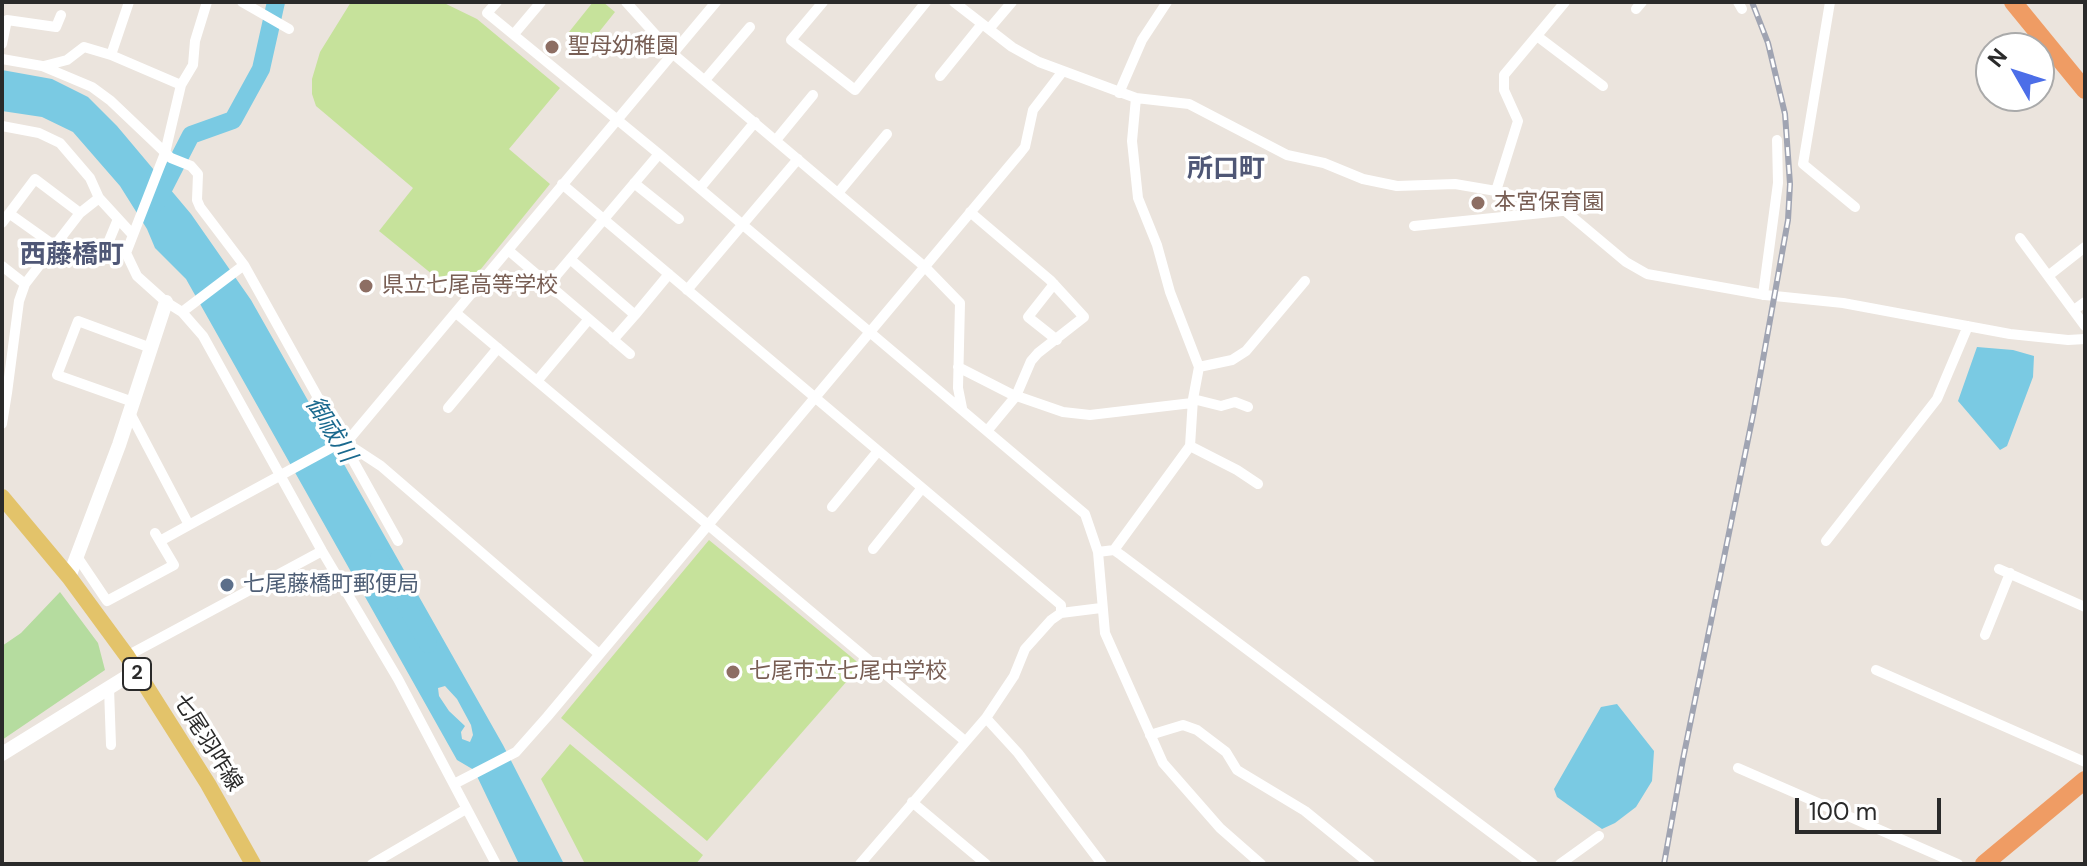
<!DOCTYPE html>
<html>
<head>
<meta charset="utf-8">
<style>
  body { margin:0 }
  #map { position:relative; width:2087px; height:866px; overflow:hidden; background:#ebe4dd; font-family:"DM Sans",sans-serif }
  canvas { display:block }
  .frame { position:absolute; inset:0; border:4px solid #2a2a2a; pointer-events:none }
  .north { position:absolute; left:1975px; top:32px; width:80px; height:80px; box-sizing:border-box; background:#fff; border:2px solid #aaa; border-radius:50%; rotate:309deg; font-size:22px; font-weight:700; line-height:32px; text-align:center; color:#2a2a2a }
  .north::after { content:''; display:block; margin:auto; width:28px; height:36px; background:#4c6ee8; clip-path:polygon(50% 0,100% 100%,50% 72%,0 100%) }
  .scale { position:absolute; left:1795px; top:798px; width:146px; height:36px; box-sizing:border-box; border:4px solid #2a2a2a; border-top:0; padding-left:10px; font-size:24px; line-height:28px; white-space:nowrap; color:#2a2a2a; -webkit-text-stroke:6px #fff; paint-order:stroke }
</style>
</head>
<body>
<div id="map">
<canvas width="2087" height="866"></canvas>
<div class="frame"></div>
<div class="north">N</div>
<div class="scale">100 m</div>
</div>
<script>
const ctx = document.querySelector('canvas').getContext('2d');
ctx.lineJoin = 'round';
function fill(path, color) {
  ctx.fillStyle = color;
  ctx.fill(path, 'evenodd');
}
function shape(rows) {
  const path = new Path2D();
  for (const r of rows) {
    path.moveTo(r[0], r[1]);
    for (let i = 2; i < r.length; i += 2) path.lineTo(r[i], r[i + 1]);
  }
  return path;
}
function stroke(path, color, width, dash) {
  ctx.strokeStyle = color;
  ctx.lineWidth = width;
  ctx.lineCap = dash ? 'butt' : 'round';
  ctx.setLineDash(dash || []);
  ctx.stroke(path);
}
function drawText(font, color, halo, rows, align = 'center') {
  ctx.font = font + ' "DM Sans","Noto Sans JP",sans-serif';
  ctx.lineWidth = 7;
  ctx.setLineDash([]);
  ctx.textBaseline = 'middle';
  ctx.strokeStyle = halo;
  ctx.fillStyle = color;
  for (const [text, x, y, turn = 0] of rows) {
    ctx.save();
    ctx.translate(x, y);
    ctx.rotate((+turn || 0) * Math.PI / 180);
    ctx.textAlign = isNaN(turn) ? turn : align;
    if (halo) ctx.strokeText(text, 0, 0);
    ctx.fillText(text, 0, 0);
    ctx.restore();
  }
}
const green = shape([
  [60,592,98,643,105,670,2,740,2,646,21,633]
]);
const pitch = shape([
  [351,2,442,2,477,19,560,88,509,149,550,184,459,296,379,231,413,188,316,106,312,94,312,79,320,52],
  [593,2,603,2,615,12,587,47,569,32],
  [709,540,861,665,707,841,561,718],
  [570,744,703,855,696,864,585,864,541,779]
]);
const water = shape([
  [2,70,52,79,88,97,117,126,191,214,251,300,503,745,564,864,519,864,474,770,457,760,186,279,155,248,147,229,120,186,73,132,42,117,2,111],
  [386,575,403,591,419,615,418,625,413,622,398,601],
  [445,686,457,699,471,725,473,735,470,742,462,739,461,732,465,726,449,711,439,696,438,688],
  [1977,347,2013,350,2034,356,2033,377,2007,446,2000,450,1958,401],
  [1617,704,1654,751,1652,781,1636,807,1615,823,1602,829,1557,797,1554,789,1601,707]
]);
const river = shape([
  [156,203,191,135,233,120,261,69,276,2],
  [379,558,428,644]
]);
const street = shape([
  [207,2,195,41,193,65,181,85,165,153,126,253,137,276,166,302,182,312,203,336,322,551,398,679,496,864],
  [242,2,289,29],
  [497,2,487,13,659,154,1085,514,1098,552,1105,633,1163,763,1220,828,1261,864],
  [626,2,672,53,925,267,960,303,958,388,962,408],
  [823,2,791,40,855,90,926,2],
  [954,2,1012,47,1039,62,1136,98,1189,104,1287,155,1324,163,1363,179,1397,186,1455,184,1496,191,1554,206,1564,210,1626,262,1647,274,1765,295,1843,303,2010,334,2068,340,2085,339],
  [1738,2,1742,9],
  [1830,2,1803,164,1855,207],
  [1636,9,1642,2],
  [989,29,1012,2],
  [514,34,541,2],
  [1537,36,1603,86],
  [2,44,7,20,56,27,61,15],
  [111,55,129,2],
  [2,59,42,66,92,87,111,101,171,158,191,166,198,174,197,200,200,207,244,265,398,541],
  [44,66,67,60,84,47,111,55,181,85],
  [940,76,982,24],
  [705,80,750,27],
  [1119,93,1142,40,1167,2],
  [2,126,39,133,60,143,90,178,99,198,132,234],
  [776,140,813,95],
  [634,183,679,219],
  [562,184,1061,605,1061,613],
  [700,188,755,122],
  [1496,191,1518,121,1504,90,1504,75,1565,2],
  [838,193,887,134],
  [970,212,1050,280,1084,317,1038,353,1031,361,1016,396,987,431],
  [10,214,55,246],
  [2,223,35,179,80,213],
  [1414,226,1562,211],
  [2020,238,2085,326],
  [508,250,589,319],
  [570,259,635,315,613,340],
  [101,260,118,219],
  [2,266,25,284,80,213,99,198],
  [2048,276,2085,247],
  [549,284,659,154],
  [1054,284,1028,317,1057,340],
  [687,290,798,159],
  [1763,295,1778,183,1777,140],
  [2074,310,2085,302],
  [182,312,244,265],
  [456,313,965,741],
  [635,315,669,274],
  [958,367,1011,394,1063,412,1090,415,1192,403],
  [1199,367,1232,360,1246,351,1305,281],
  [537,381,589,319,630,354],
  [2,397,7,393,19,301,25,284],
  [1193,399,1221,406,1235,402,1248,407],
  [133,402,57,375,78,321,151,348],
  [448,408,498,348],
  [130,413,189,525,160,541],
  [2,424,7,393],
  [346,443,381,466,599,654],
  [1190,446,1237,470,1258,484],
  [832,507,878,451],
  [189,525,351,437,716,2],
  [1826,541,1937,399,1968,326],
  [873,549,922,488],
  [1114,550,1190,446,1193,399,1199,367,1170,292,1157,245,1138,198,1132,141,1136,98],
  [1098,552,1114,550,1121,555,1533,864],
  [78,558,107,601,174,565,155,533],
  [1999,569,2085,607],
  [1985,635,2010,573],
  [127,656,322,551],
  [1876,670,2085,762],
  [109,688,111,745],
  [986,718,1018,753,1102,864],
  [1150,735,1183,725,1197,730,1226,752,1237,770,1305,811,1370,864],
  [1738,768,1958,864],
  [454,784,516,752,547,717,1021,152,1025,147,1033,110,1063,71],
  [912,802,986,864],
  [372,864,466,809],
  [860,864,986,718,1014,676,1025,649,1051,620,1061,613,1101,608],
  [1560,864,1599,836]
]);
const secondary = shape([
  [69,577,119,445,166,302],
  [2,754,136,671]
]);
const primary = shape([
  [2,497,69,577,127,656,208,784,253,864]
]);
const highway = shape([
  [2013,2,2085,90],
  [1984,864,2085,780]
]);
const rail = shape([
  [1664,864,1683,759,1753,415,1788,220,1790,184,1785,114,1768,43,1752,2]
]);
const markers = [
  [552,47,8,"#8d6e63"],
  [1478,203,8,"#8d6e63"],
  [366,286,8,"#8d6e63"],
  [227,585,8,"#5c6f8a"],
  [733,672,8,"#8d6e63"]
];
const shields = [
  [137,674,28]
];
const shieldNames = [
  ["2",137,674]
];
const educationNames = [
  ["聖母幼稚園",568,47],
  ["本宮保育園",1494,203],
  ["県立七尾高等学校",382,286],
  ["七尾市立七尾中学校",749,672]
];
const serviceNames = [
  ["七尾藤橋町郵便局",243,585]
];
const streetNames = [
  ["七尾羽咋線",207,743,58]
];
const waterNames = [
  ["御祓川",330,430,58]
];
const quarterNames = [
  ["所口町",1226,170],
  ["西藤橋町",72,256]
];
fill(green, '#b5dc9f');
fill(pitch, '#c6e29b');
fill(water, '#7acae3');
stroke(river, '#7acae3', 18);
stroke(street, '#fff', 10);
stroke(secondary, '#fff', 14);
stroke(primary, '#e3c36a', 16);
stroke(highway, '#ef9c64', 18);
stroke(rail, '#a0a4b2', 6);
stroke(rail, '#fff', 3, [9]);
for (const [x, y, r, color] of markers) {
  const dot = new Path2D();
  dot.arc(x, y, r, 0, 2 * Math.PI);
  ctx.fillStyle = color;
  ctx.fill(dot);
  stroke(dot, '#fff', 3);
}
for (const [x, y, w] of shields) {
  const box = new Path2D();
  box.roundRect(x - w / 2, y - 16, w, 32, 6);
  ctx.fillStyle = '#fff';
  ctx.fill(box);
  stroke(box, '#2a2a2a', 2);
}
drawText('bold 20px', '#2a2a2a', null, shieldNames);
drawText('22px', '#785e54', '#fff', educationNames, 'left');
drawText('22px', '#4e5e75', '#fff', serviceNames, 'left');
drawText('22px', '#2a2a2a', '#fff', streetNames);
drawText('italic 24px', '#1a698e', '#fff', waterNames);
drawText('bold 26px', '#4f5776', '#fff', quarterNames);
</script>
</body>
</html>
